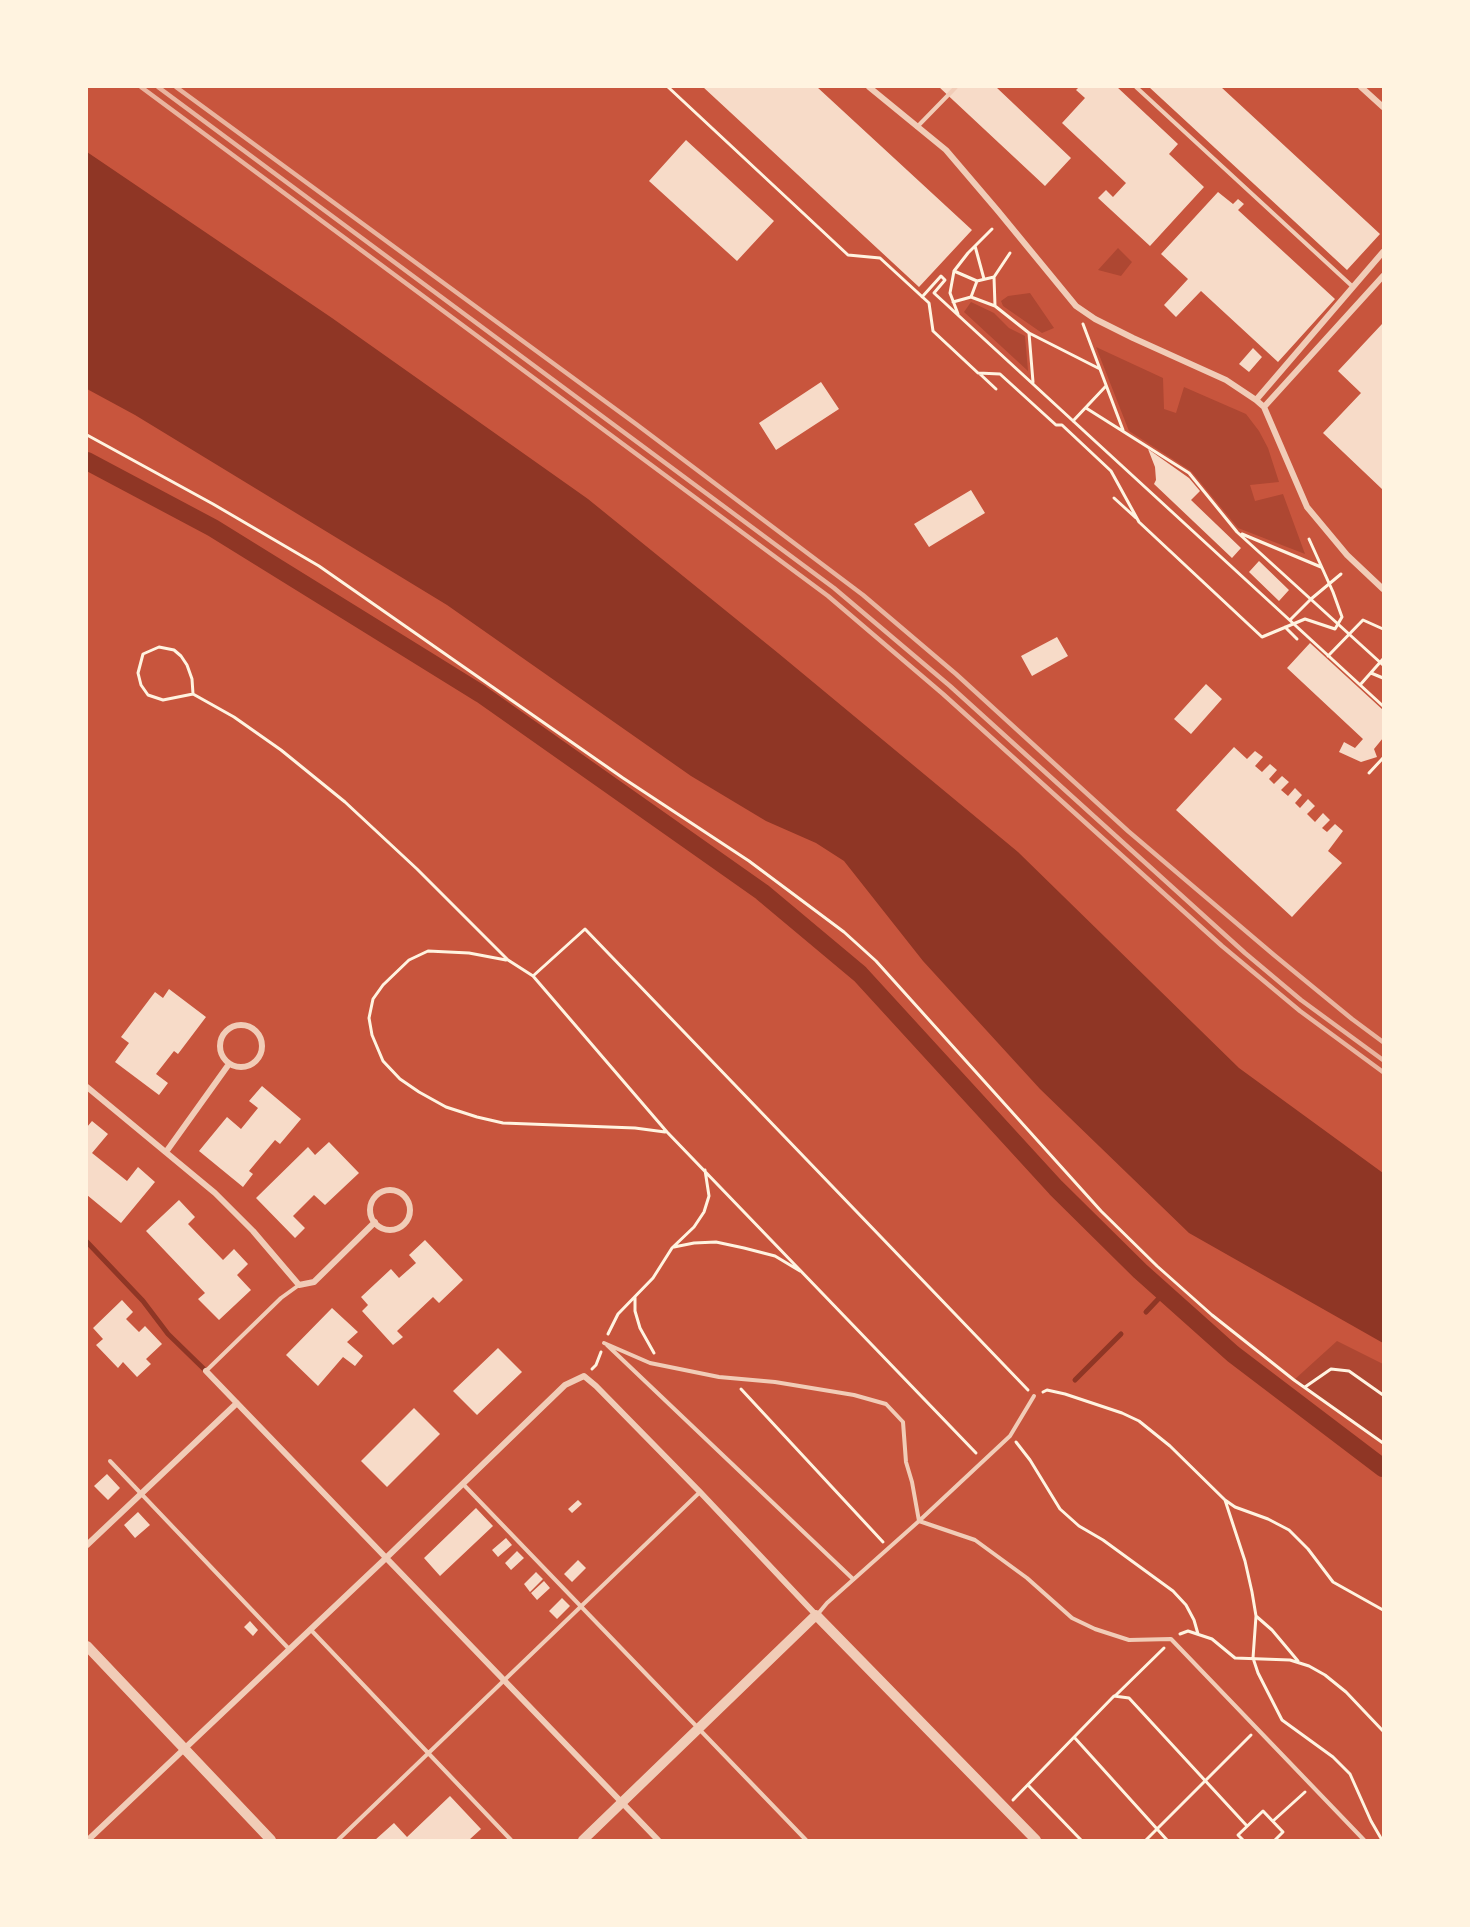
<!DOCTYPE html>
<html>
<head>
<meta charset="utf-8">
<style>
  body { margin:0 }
  #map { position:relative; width:1470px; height:1927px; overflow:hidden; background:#c8553d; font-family:Poppins,sans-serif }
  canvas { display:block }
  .frame { position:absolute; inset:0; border:88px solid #fff3e0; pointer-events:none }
</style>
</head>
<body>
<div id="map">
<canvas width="1470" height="1927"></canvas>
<div class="frame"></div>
</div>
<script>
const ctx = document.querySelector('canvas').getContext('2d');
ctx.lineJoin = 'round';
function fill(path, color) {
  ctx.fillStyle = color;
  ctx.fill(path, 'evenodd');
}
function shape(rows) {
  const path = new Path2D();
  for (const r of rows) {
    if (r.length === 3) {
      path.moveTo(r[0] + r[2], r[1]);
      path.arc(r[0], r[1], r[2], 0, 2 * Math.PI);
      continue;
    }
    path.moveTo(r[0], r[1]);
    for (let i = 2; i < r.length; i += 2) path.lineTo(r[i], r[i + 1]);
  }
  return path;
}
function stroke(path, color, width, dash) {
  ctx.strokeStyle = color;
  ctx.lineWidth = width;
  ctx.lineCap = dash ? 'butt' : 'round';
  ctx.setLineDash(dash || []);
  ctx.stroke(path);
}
const green = shape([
  [1118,248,1132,262,1121,276,1098,270],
  [1030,293,1054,328,1042,333,1003,306,1001,301,1008,296],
  [971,302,994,313,1009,328,1025,336,1028,371,964,312],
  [1096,347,1163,378,1164,409,1176,413,1184,387,1246,414,1259,431,1268,448,1279,482,1250,485,1255,501,1283,494,1305,554,1238,528,1191,471,1129,431],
  [1337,1341,1383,1364,1383,1443,1294,1380]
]);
const water = shape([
  [87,152,332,318,588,499,778,653,1018,852,1239,1068,1383,1173,1383,1343,1189,1233,1040,1089,923,961,844,861,816,843,766,821,691,776,447,605,135,415,87,389]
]);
const stream = shape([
  [87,1242,143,1301,168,1334,206,1371],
  [1146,1312,1164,1293],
  [1075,1380,1121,1334]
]);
const canal = shape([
  [87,461,213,528,481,694,762,892,860,974,1056,1188,1140,1271,1233,1354,1383,1468]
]);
const building = shape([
  [703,87,817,87,972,230,919,287],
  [939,87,996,87,1071,158,1045,186],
  [1079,87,1117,87,1178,144,1169,154,1204,187,1150,246,1098,198,1106,190,1113,197,1126,183,1062,123,1085,98,1076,90],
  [1149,87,1221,87,1380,234,1347,270],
  [686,140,774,221,737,261,649,181],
  [1218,192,1233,204,1238,199,1244,204,1238,210,1335,299,1278,362,1201,291,1176,317,1164,305,1188,279,1161,254],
  [1382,324,1383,325,1383,490,1323,433,1361,393,1338,371],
  [1253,348,1262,357,1249,372,1239,364],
  [821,382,839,409,776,450,759,423],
  [1148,449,1189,478,1200,491,1191,500,1241,548,1232,558,1154,484,1156,480,1155,467],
  [971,490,985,513,929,547,914,524],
  [1259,561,1289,590,1279,601,1249,572],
  [1057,637,1068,656,1032,676,1021,656],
  [1310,643,1383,710,1383,738,1374,749,1377,757,1361,762,1339,752,1344,742,1355,748,1363,739,1287,668],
  [1206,684,1222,699,1191,734,1174,719],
  [1234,747,1247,759,1255,751,1263,757,1255,766,1262,772,1270,764,1277,770,1269,779,1274,784,1282,776,1289,782,1281,790,1288,796,1295,788,1302,795,1295,803,1300,808,1308,799,1315,806,1307,814,1315,822,1323,813,1330,820,1322,828,1327,832,1335,824,1343,831,1328,851,1342,863,1292,917,1176,810],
  [169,989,206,1017,178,1054,174,1051,156,1074,168,1083,159,1095,115,1062,129,1043,121,1037,155,992,163,998],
  [262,1086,301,1119,280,1144,275,1140,249,1171,253,1174,243,1187,199,1151,227,1117,241,1129,258,1108,249,1101],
  [92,1121,108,1134,92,1153,127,1181,138,1167,155,1182,121,1223,87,1195,87,1127],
  [329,1142,359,1173,325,1205,314,1195,293,1216,305,1228,295,1238,256,1198,308,1147,315,1155],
  [179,1200,195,1217,188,1224,223,1260,234,1249,248,1264,237,1275,251,1290,219,1320,198,1299,205,1293,146,1231],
  [425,1240,463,1280,439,1303,433,1297,397,1331,403,1337,393,1345,362,1311,368,1305,361,1297,391,1269,399,1278,416,1263,409,1255],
  [122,1300,133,1312,126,1319,139,1332,145,1326,162,1344,146,1359,151,1364,137,1377,123,1362,118,1368,96,1345,103,1339,93,1328],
  [332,1308,358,1332,347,1342,363,1356,355,1366,343,1357,318,1386,286,1355],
  [498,1348,522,1372,477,1415,453,1391],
  [414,1408,440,1434,387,1487,361,1461],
  [107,1474,120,1488,108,1500,94,1486],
  [578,1500,582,1504,572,1513,568,1509],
  [476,1508,493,1526,440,1576,424,1558],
  [138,1512,150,1525,135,1538,124,1525],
  [506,1538,512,1545,498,1557,492,1550],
  [517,1551,524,1558,511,1570,505,1563],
  [578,1560,586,1568,572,1582,564,1574],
  [536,1572,543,1579,530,1592,524,1584],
  [544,1581,550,1588,537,1600,531,1593],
  [562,1598,570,1606,557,1619,549,1611],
  [250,1621,258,1630,253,1636,244,1627],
  [450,1796,481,1829,469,1840,375,1840,394,1823,407,1837]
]);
const path = shape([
  [668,87,848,255,880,258,929,303,933,331,978,373,1000,374,1056,425,1062,425,1111,471,1139,522,1262,637,1305,619,1335,629,1342,617,1333,592,1309,539],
  [975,246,984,279],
  [954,271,977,281,971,297],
  [994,277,1010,253],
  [977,281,994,277,995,306],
  [922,297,941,276,945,280,934,293,1383,706],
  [953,302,971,297,995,306,1029,333,1100,369],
  [958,314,950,293,954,271,968,253,992,229],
  [1083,324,1123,430],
  [1029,333,1033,382],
  [980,374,996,389],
  [1086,408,1189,473,1237,532,1383,665],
  [1073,421,1106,386],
  [87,435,213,504,319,566,623,778,749,861,844,932,876,961,1101,1211,1157,1266,1212,1315,1294,1380,1383,1443],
  [1114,498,1136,518],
  [1242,534,1321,567],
  [1290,620,1311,599,1341,574],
  [1285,627,1297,639],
  [1328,656,1363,620,1383,629],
  [1371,673,1383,678],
  [1360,685,1383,659],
  [193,694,163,700,148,695,141,685,138,673,143,654,159,647,174,650,181,656,187,665,192,679,193,694,234,717,281,750,345,802,417,869,508,960,533,976,667,1132,976,1453],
  [1369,773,1383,758],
  [506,960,469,953,428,951,409,960,383,985,373,999,369,1018,372,1035,383,1061,400,1079,419,1092,446,1107,477,1117,503,1123,635,1128,665,1132],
  [533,976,585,929,1028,1390],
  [674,1247,694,1243,716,1242,744,1248,775,1256,800,1271],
  [635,1297,635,1311,640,1328,654,1353],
  [608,1334,618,1314,653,1278,672,1248,694,1227,704,1212,709,1196,705,1170],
  [592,1369,596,1365,601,1352],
  [1305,1387,1331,1369,1349,1371,1383,1395],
  [741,1389,883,1542],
  [1043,1392,1047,1390,1065,1394,1122,1413,1139,1421,1170,1446,1225,1500,1235,1507,1268,1519,1289,1530,1308,1549,1333,1582,1383,1610],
  [1016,1442,1030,1460,1060,1509,1079,1526,1103,1540,1173,1591,1186,1605,1194,1620,1198,1634],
  [1225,1500,1245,1561,1252,1592,1256,1616,1253,1658,1258,1673,1282,1720,1333,1757,1350,1774,1371,1821,1382,1840],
  [1256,1616,1272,1630,1298,1661],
  [1180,1634,1188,1631,1212,1639,1235,1658,1290,1660,1309,1666,1325,1675,1346,1692,1383,1731],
  [1115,1696,1164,1648],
  [1074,1737,1167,1840],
  [1028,1785,1081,1840],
  [1013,1800,1114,1696,1129,1698,1247,1826],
  [1273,1821,1305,1792],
  [1146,1840,1251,1735],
  [1243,1840,1238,1835,1263,1811,1283,1832,1275,1840]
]);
const service = shape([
  [1136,87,1353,287],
  [917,127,956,87],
  [604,1343,650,1363,719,1377,775,1382,854,1395,886,1404,903,1422,906,1462,912,1482,919,1521,975,1540,1027,1578,1072,1618,1095,1629,1129,1640,1171,1639,1364,1840],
  [607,1345,853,1579],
  [206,1371,281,1298,299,1285],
  [110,1461,289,1649],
  [463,1484,806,1840],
  [817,1615,827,1603,919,1521,1010,1436,1034,1396],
  [311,1630,511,1840],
  [338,1840,700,1492]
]);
const minor = shape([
  [869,87,946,150,998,211,1076,306,1095,319,1133,338,1226,380,1256,400,1264,407,1307,507,1347,555,1383,589],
  [1361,87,1383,107],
  [1256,400,1383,252],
  [1264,407,1383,276],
  [241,1046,21],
  [87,1087,215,1193,253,1231,299,1285,314,1282,375,1222],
  [166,1152,229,1064],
  [390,1210,20],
  [206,1371,658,1840],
  [87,1545,237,1403],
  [88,1840,386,1558,565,1385,584,1376,596,1386,700,1492,816,1615]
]);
const tertiary = shape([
  [87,1646,271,1840],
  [583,1840,816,1615,1036,1840]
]);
const rail = shape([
  [141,87,828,596,943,694,1222,946,1300,1011,1383,1072],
  [158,87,834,588,950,686,1245,953,1301,1000,1383,1060],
  [176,87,636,424,863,595,956,674,1128,831,1274,955,1352,1019,1383,1042]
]);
fill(green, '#ae4732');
fill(water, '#8f3625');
stroke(stream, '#8f3625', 5);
stroke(canal, '#8f3625', 18);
fill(building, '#f7dbc8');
stroke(path, '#fff3e0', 3);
stroke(service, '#f1ccb7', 4);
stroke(minor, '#f1ccb7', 6);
stroke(tertiary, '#f1ccb7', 10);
stroke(rail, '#e9b49f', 4.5);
</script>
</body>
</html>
